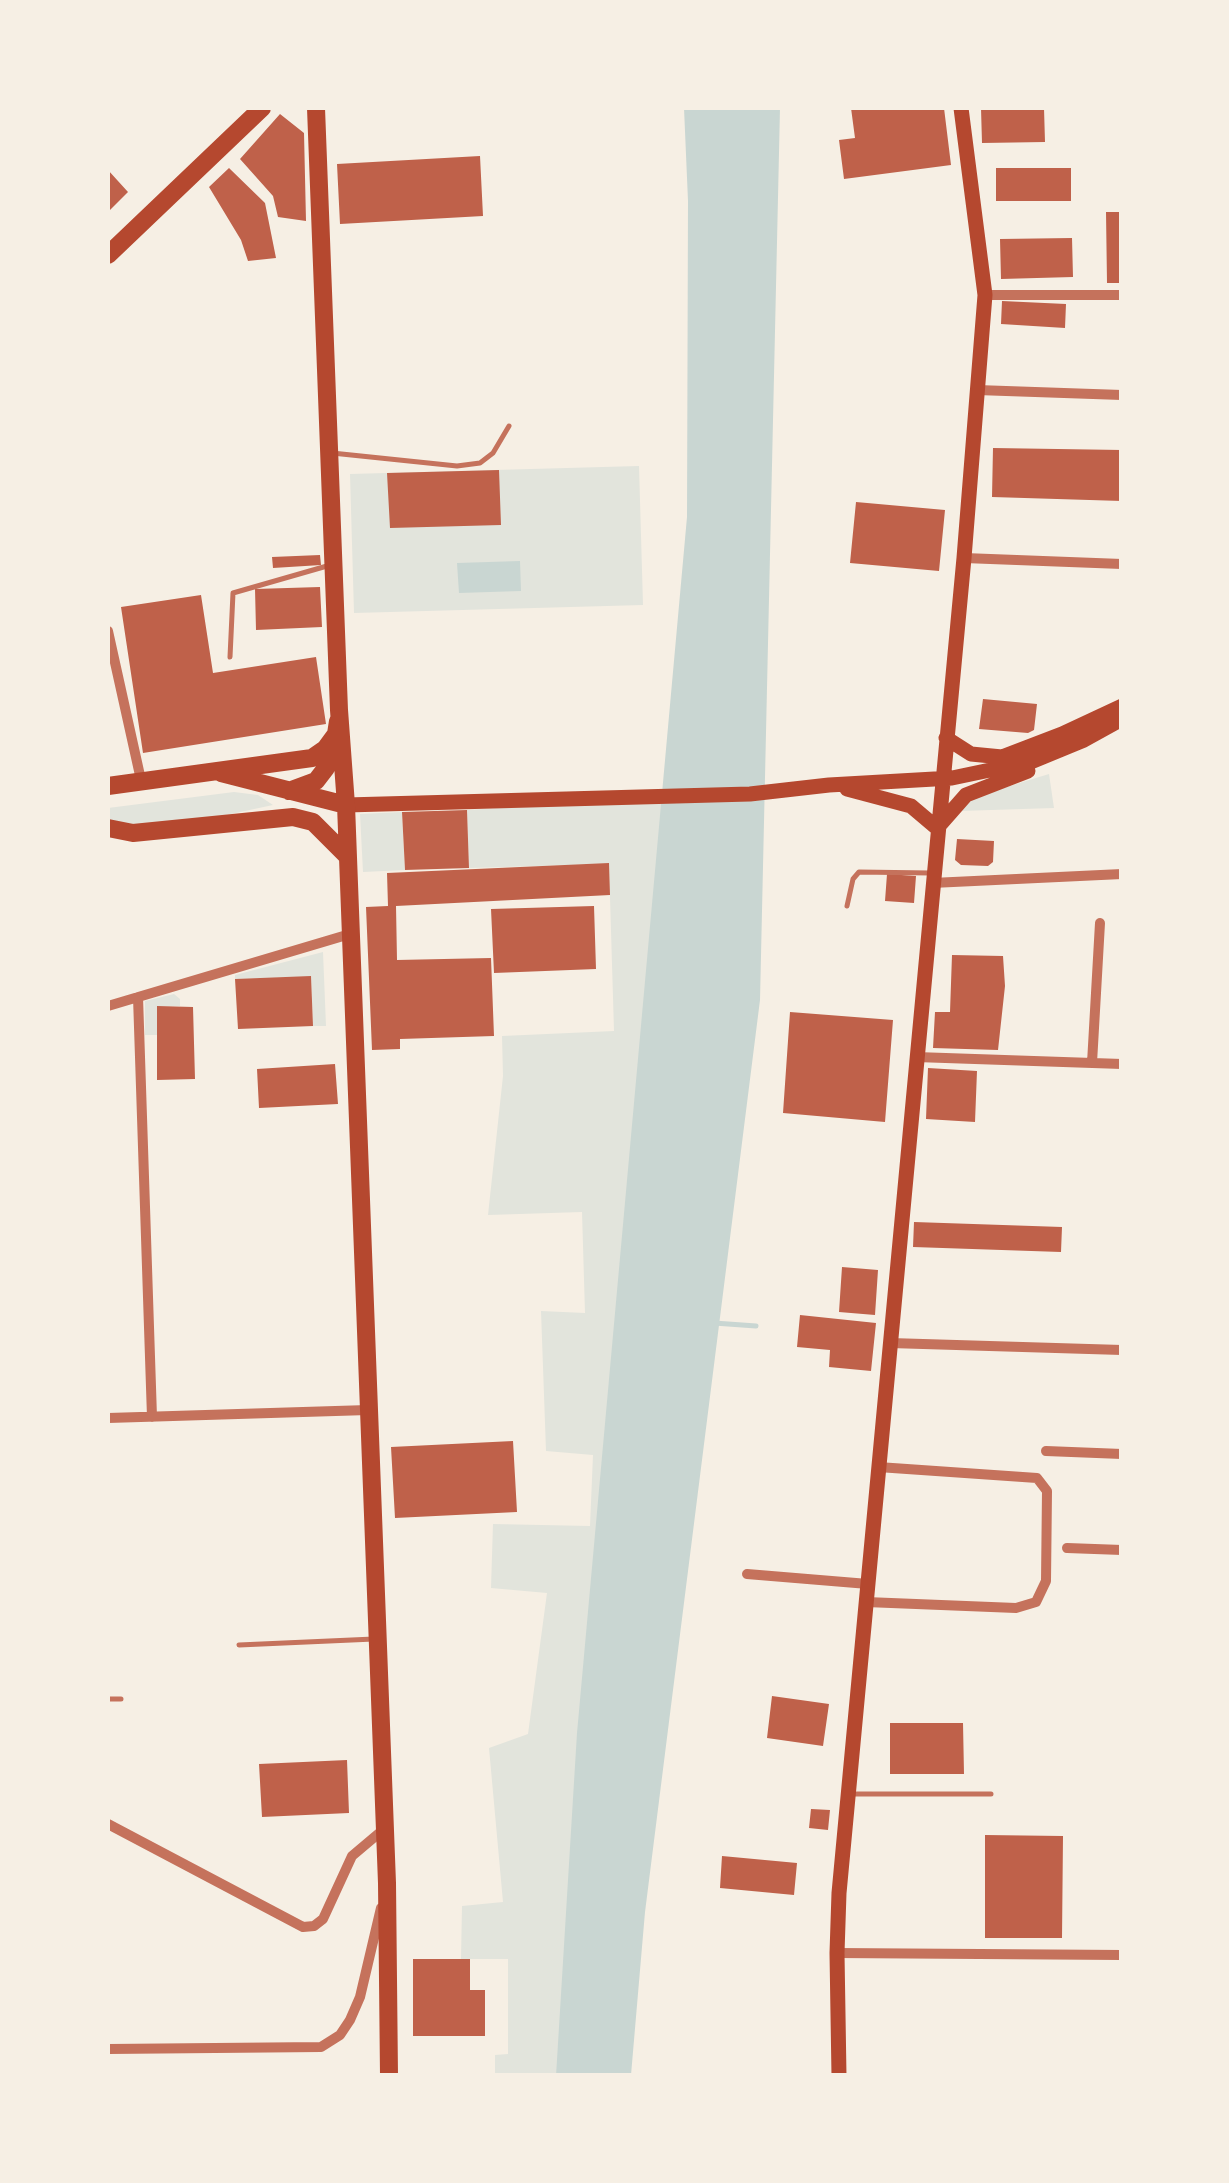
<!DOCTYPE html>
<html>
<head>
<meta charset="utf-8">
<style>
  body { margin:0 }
  #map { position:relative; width:1229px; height:2183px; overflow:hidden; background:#f6efe4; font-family:"Titillium Web",sans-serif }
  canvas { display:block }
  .frame { position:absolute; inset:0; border:110px solid #f6efe4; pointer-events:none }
</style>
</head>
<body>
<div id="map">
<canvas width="1229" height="2183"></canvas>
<div class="frame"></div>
</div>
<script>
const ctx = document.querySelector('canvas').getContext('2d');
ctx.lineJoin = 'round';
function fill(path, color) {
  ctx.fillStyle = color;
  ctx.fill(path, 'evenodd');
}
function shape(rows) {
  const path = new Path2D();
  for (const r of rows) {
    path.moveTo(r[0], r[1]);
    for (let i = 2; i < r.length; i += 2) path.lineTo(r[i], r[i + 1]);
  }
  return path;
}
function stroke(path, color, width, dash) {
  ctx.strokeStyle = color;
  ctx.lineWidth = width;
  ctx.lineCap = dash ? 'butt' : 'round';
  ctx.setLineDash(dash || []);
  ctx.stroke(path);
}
const green = shape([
  [639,466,643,605,354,613,350,474],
  [1049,774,1054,808,960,811,964,800],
  [234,792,258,795,273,805,184,824,135,828,108,821,108,808],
  [664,797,645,992,557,2075,495,2075,495,2055,508,2054,508,1959,461,1959,462,1906,503,1902,489,1748,528,1734,547,1593,491,1588,493,1524,590,1526,593,1455,546,1451,541,1311,585,1313,582,1212,488,1215,503,1076,502,1036,614,1031,609,864,469,868,467,810],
  [402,812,405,870,363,872,360,814],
  [323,952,326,1026,313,1026,311,977,235,979,235,975],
  [174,994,180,999,180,1006,157,1007,157,1035,145,1035,145,1001]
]);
const water = shape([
  [684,108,780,108,760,1000,645,1912,631,2075,556,2076,577,1733,687,517,688,201],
  [520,561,521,591,459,593,457,563]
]);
const stream = shape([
  [714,1323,756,1326]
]);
const building = shape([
  [851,108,944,108,951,165,844,179,839,140,855,138],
  [981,108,1044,108,1045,142,982,143],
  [280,114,304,133,306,221,278,217,273,196,240,159],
  [480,156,483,216,340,224,337,164],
  [229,168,265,203,276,258,248,261,241,240,209,187],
  [996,168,1071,168,1071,201,996,201],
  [108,170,128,192,108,212],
  [1106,212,1122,212,1122,283,1107,283],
  [1072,238,1073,277,1001,279,1000,239],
  [1002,301,1066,304,1065,328,1001,324],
  [993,448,1122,450,1122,501,992,497],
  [499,470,501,525,390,528,387,473],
  [856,502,945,510,939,571,850,563],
  [320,555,321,565,273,568,272,557],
  [320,587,322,627,256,630,255,589],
  [201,595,213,673,316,657,326,724,143,753,121,607],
  [983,699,1037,704,1034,730,1028,733,979,729],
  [467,810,469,868,405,870,402,812],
  [957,839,994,841,993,862,988,866,961,865,955,860],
  [609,863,610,895,396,906,397,960,491,958,494,1036,400,1039,400,1049,372,1050,366,907,388,906,387,873],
  [887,874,916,876,914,903,885,901],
  [594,906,596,969,494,973,491,909],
  [952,955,1003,956,1005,986,998,1050,933,1048,935,1012,950,1012],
  [311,976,313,1026,238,1029,235,979],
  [157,1006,193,1007,195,1079,157,1080],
  [790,1012,893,1020,885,1122,783,1113],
  [335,1064,338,1104,259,1108,257,1069],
  [928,1068,977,1071,975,1122,926,1119],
  [914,1222,1062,1227,1061,1252,913,1247],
  [842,1267,878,1270,875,1315,839,1312],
  [800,1315,876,1323,871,1371,829,1367,830,1350,797,1347],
  [513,1441,517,1512,395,1518,391,1447],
  [772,1696,829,1704,823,1746,767,1738],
  [890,1723,963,1723,964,1774,890,1774],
  [347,1760,349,1813,262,1817,259,1764],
  [811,1809,830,1810,828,1830,809,1828],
  [985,1835,1063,1836,1062,1938,985,1938],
  [722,1856,797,1863,794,1895,720,1888],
  [413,1959,470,1959,470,1990,485,1990,485,2036,413,2036]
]);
const service = shape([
  [332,453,457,466,480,463,493,453,509,426],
  [230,657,233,593,327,566],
  [847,906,853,879,859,872,930,873],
  [239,1645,374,1639],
  [108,1699,121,1699],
  [852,1794,991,1794]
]);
const minor = shape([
  [985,295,1122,295],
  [977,390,1122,395],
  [964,558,1122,564],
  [108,631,141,780],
  [932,883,1122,874],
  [138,997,152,1417],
  [108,1006,350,934],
  [916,1057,1122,1064],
  [1092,1063,1100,923],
  [890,1343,1122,1350],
  [108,1418,368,1410],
  [1046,1451,1122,1454],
  [1067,1548,1122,1550],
  [747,1574,868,1584],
  [866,1602,1016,1608,1036,1602,1046,1581,1047,1491,1037,1478,878,1467],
  [108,1824,303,1927,314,1926,323,1919,352,1856,384,1829],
  [837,1953,1122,1955],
  [108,2049,321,2047,340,2035,350,2020,360,1997,381,1908]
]);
const secondary = shape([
  [946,738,971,754,1002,757,1062,734,1122,706],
  [847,789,911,806,937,828],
  [346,805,750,794,829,785,952,778,1033,761,1084,740,1122,719],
  [937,828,966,795,1028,771],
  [839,2076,837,1953,839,1893,964,558,985,295,961,108]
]);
const primary = shape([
  [316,108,339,710,346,805,387,1883,389,2076],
  [108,255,262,108],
  [221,773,346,805],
  [108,786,312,758,325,749,336,734,338,721],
  [289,791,316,781,326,768,334,741],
  [108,828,133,833,293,817,313,822,347,856]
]);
fill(green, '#e2e4dc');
fill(water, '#c9d6d2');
stroke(stream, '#c9d6d2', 5);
fill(building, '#bf614a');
stroke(service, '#c5725c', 5);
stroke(minor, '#c5725c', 10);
stroke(secondary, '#b5482f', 15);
stroke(primary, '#b5482f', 18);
</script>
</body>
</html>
